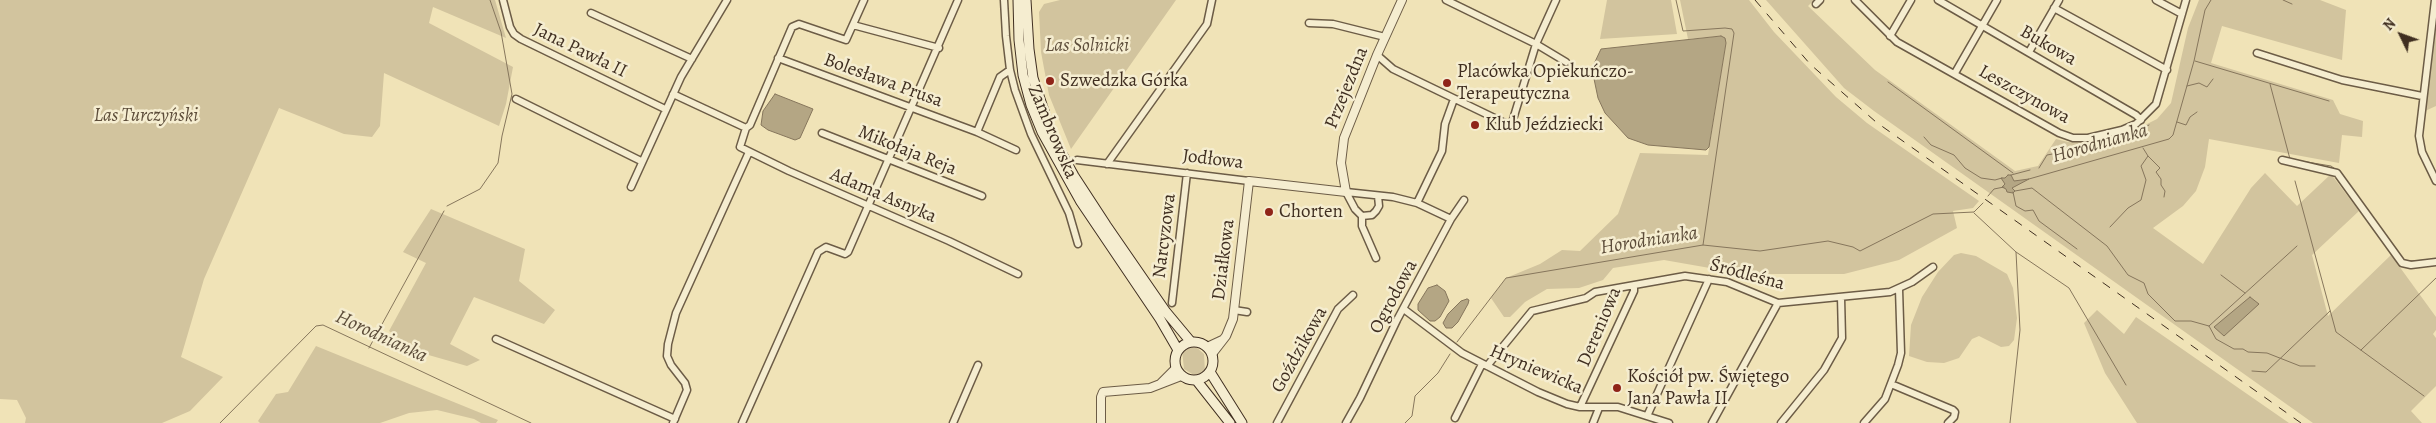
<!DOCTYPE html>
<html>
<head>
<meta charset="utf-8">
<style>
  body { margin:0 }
  #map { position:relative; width:2436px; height:423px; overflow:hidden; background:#f0e3b7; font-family:Alegreya,serif }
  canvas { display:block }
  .north { position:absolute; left:2376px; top:10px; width:50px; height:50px; -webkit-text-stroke:4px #f5edd0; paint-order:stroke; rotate:312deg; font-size:14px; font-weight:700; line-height:20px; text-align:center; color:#402f21 }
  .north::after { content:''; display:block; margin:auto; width:18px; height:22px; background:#402f21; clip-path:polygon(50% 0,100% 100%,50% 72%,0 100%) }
</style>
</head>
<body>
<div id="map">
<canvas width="2436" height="423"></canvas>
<div class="north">N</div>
</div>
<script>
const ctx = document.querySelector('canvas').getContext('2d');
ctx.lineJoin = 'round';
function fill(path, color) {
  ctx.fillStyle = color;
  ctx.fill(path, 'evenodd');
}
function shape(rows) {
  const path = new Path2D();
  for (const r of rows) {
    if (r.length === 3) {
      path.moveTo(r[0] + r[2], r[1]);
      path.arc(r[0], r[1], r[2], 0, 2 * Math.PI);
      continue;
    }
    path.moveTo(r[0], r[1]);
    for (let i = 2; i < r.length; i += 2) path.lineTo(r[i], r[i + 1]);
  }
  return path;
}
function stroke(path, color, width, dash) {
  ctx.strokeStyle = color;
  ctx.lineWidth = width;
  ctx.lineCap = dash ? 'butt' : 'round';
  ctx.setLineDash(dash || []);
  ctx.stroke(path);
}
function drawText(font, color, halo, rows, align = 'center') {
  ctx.font = font + ' Alegreya,serif';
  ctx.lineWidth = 5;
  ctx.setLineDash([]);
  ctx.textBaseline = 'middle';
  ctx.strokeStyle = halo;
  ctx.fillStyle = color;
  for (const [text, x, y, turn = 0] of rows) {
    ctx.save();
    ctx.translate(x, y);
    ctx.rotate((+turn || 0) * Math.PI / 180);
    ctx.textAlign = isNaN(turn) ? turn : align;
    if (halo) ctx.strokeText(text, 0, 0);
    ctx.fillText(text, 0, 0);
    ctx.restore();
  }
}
const green = shape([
  [0,0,495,0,506,38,433,7,429,23,513,67,506,104,499,126,384,73,380,126,372,137,344,134,279,108,204,279,181,357,223,377,190,411,162,423,25,423,26,418,17,400,0,399],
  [1060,0,1176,0,1071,149,1049,95,1041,52,1039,12,1044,4],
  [1607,0,1671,0,1677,34,1600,39],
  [1680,0,1749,0,1774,32,1836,97,1867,123,1979,201,1973,208,1953,211,1957,228,1899,260,1844,274,1744,274,1664,260,1613,268,1603,280,1579,288,1547,289,1525,302,1510,317,1504,317,1491,298,1506,278,1540,264,1562,250,1580,251,1618,214,1640,153,1708,155,1726,43,1721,36,1688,39],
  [1766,0,1814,0,1808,6,1875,70,2015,171,2038,166,2056,139,2068,142,2097,143,2135,130,2157,119,2171,103,2188,28,2199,0,2320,0,2346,10,2342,60,2222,26,2211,63,2333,100,2340,114,2363,121,2362,137,2342,135,2339,163,2209,139,2205,167,2196,191,2183,206,2153,228,2203,264,2251,188,2265,173,2297,206,2331,174,2359,211,2312,255,2328,316,2391,255,2436,317,2436,330,2433,334,2436,338,2436,386,2411,411,2422,423,2313,423,1874,111,1844,88],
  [2436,27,2436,106,2425,111,2427,89],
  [431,209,525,249,519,281,555,310,544,324,474,297,450,344,480,360,467,366,418,352,389,331,426,263,403,252],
  [1961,253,1976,256,2007,274,2013,288,2017,318,2014,340,2009,346,2001,347,1979,336,1972,339,1959,358,1944,363,1927,362,1909,356,1911,325,1922,297,1938,272,1954,255],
  [2097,310,2124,334,2136,317,2289,423,2137,423,2105,373,2084,323],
  [316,346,498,420,496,423,481,423,474,419,437,410,409,413,380,423,260,423,258,421,276,394,288,392],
  [1187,347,1196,347,1204,354,1205,372,1194,375,1184,369,1182,350]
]);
const water = shape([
  [1721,36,1725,38,1726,43,1709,147,1706,150,1648,145,1628,138,1605,113,1598,98,1593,74,1593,66,1601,49,1721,36],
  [775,94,813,109,800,138,795,140,768,130,761,125,763,111,775,94],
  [2008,175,2011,175,2014,181,2029,179,2012,188,2015,191,2013,193,2007,192,2006,189,2002,187,2005,184,2001,178,2005,178,2008,175],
  [1437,285,1445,291,1449,301,1440,317,1435,321,1430,321,1418,310,1418,304,1428,288,1437,285],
  [2250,297,2259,304,2224,336,2214,327,2250,297],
  [1467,299,1469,300,1468,304,1458,322,1452,328,1446,328,1443,323,1448,314,1461,301,1467,299]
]);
const stream = shape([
  [1676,0,1683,31,1725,28,1732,29,1734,33,1703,245],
  [2283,0,2292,4],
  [2195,61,2329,101],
  [1888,82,2013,173],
  [2270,84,2290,159],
  [2187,86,2199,83,2207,87,2213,79],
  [2177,122,2186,125,2190,117,2197,112],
  [1924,137,1931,145,1954,155,1965,168,1981,178,1995,180,2002,178],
  [2148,156,2160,168,2156,172,2161,179,2161,185,2165,191,2164,197],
  [2301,161,2331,166,2338,171],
  [2039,168,2047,155,2117,142,2149,125],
  [2341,173,2377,223],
  [2011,175,2030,170],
  [2029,179,2169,139,2173,135,2194,61,2205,10,2211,0],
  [2295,181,2336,332,2424,396],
  [2015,191,2032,188,2107,246,2128,275,2144,283,2148,294,2175,321,2191,321,2209,326,2216,339,2234,349,2243,349,2248,352,2267,353,2300,366,2315,366],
  [2013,192,2016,206,2025,211,2033,210,2039,221,2077,249],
  [1988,196,1994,189,2004,187],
  [447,206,480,189,498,163,502,136,512,94,501,32,490,0],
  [1974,213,2016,252,2020,330,2010,423],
  [2110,227,2128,208,2141,200,2146,180,2141,166,2148,156,2143,148],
  [2016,252,2069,288,2126,385],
  [2409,261,2428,260],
  [2221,275,2245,293],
  [2209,326,2297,246],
  [1457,342,1506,278,1703,245,1760,251,1828,241,1853,247,1860,251,1933,214,1974,212,1983,203],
  [369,348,444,211],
  [2361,350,2436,278],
  [2252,371,2266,372,2330,311],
  [220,423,316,326,323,325,531,423],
  [1405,423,1412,416,1415,396,1438,373,1450,354]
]);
const minor = shape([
  [503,0,510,27,514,34,521,39,665,109],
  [864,0,846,40,799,24,792,27,750,125,746,128,740,147,789,171,949,241,1018,274],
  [1004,0,1006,36,1010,70,1015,90,1031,134,1069,213,1078,244],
  [1446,0,1536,44,1566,62],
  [1855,0,1897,42,2059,133,2073,138,2088,138,2122,130,2136,124,2156,104,2186,0],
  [1938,0,2136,115,2141,120],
  [2156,0,2182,14],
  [2435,0,2419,136,2422,152,2436,181],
  [1816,4,1820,0],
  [2054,8,2167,70],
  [591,13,692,59],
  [1309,23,1333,24,1385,37],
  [853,25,939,48],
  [1890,36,1911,0],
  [2029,52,2059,0],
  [2257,53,2342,80,2422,96],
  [1377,55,1393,69,1511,126,1536,44,1556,0],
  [778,58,977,132,1016,150],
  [1955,73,1997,0],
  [673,94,746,128],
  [516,99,641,161],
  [977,132,1000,77,1010,70],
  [822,133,982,196],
  [1077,160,1249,181],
  [2282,160,2337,173,2402,263,2411,265,2436,262],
  [1107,164,1207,24,1212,0],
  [631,187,681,77,727,0],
  [1346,192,1393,197,1417,203,1451,219,1397,320,1360,398,1346,423],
  [1346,192,1355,209,1362,216,1372,215,1376,211,1379,206,1378,196],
  [1417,203,1442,151,1445,124,1454,99],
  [1362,216,1362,226,1376,258],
  [1451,219,1464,200],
  [1172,303,1187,173],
  [1234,310,1247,312],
  [1405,310,1462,353,1538,392,1567,404,1580,407,1618,407,1669,423],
  [496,339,675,419],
  [1487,366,1532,311,1586,298,1595,292,1685,276,1727,282,1778,303,1890,292,1912,282,1933,267],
  [1891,384,1953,410,1955,412,1954,417,1948,423],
  [1580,407,1634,291,1634,285],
  [1648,414,1709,279],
  [1455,418,1482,364],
  [673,423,687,390,685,383,671,365,667,356,668,344,676,313,749,152],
  [742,423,818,252,826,247,845,254,848,252,958,0],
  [953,423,978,365],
  [1277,423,1338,309,1353,295],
  [1593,423,1599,408],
  [1712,423,1778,303],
  [1781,423,1824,370,1842,338,1841,297],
  [1864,423,1885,399,1898,365,1901,353,1899,289]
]);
const tertiary = shape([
  [1207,347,1222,340],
  [1212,354,1226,336,1233,319,1249,181,1346,192,1341,163,1344,138,1377,55,1402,0],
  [1161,383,1176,368],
  [1101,423,1101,397,1103,392,1150,388,1181,376]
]);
const secondary = shape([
  [1018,0,1019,40,1023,75,1031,105,1042,132,1081,202,1160,319,1178,350],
  [1026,0,1029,49,1033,78,1053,138,1074,176,1106,225,1166,312,1191,342],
  [1194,361,19],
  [1210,372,1242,423],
  [1197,381,1230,423]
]);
const rail = shape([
  [1755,0,1810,64,1876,122,2301,423]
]);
const markers = [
  [1050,81,5,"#8f2418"],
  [1447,83,5,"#8f2418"],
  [1475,125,5,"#8f2418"],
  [1269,212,5,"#8f2418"],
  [1617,388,5,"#8f2418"]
];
const parkNames = [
  ["Las Solnicki",1087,46],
  ["Las Turczyński",146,116]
];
const streetNames = [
  ["Bukowa",2048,46,30],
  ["Jana Pawła II",580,51,26],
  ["Bolesława Prusa",883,81,20],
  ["Przejezdna",1347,88,-68],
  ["Leszczynowa",2024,95,29],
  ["Zambrowska",1052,132,67],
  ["Mikołaja Reja",907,151,22],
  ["Jodłowa",1213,160,7],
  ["Adama Asnyka",883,196,23],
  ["Narcyzowa",1165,236,-83],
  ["Działkowa",1224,260,-83],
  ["Śródleśna",1747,275,15],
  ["Ogrodowa",1394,297,-62],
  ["Dereniowa",1600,327,-67],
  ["Goździkowa",1300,350,-61],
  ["Hryniewicka",1536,370,23]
];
const poiNames = [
  ["Placówka Opiekuńczo-",1457,72],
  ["Terapeutyczna",1457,94],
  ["Szwedzka Górka",1060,81],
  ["Klub Jeździecki",1485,125],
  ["Chorten",1279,212],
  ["Kościół pw. Świętego",1627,377],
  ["Jana Pawła II",1627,399]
];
const waterNames = [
  ["Horodnianka",2100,144,-16],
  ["Horodnianka",1649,241,-9],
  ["Horodnianka",381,337,25]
];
fill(green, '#d2c49e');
fill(water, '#b4a684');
stroke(water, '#86765c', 1);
stroke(stream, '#86765c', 1);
stroke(minor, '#6c5c46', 9);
stroke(tertiary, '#6c5c46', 10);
stroke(secondary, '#402f21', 11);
stroke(minor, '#f5edd0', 6);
stroke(tertiary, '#f5edd0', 8);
stroke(secondary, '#f5edd0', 9);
stroke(rail, '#402f21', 1, [9, 9]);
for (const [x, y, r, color] of markers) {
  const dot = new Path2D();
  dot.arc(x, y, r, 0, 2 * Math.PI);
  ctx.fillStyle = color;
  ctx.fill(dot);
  stroke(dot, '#f5edd0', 2);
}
drawText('italic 19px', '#5d4d3a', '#f5edd0', parkNames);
drawText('19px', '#402f21', '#f5edd0', streetNames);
drawText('19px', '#402f21', '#f5edd0', poiNames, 'left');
drawText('italic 20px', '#5d4d3a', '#f5edd0', waterNames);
</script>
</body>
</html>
